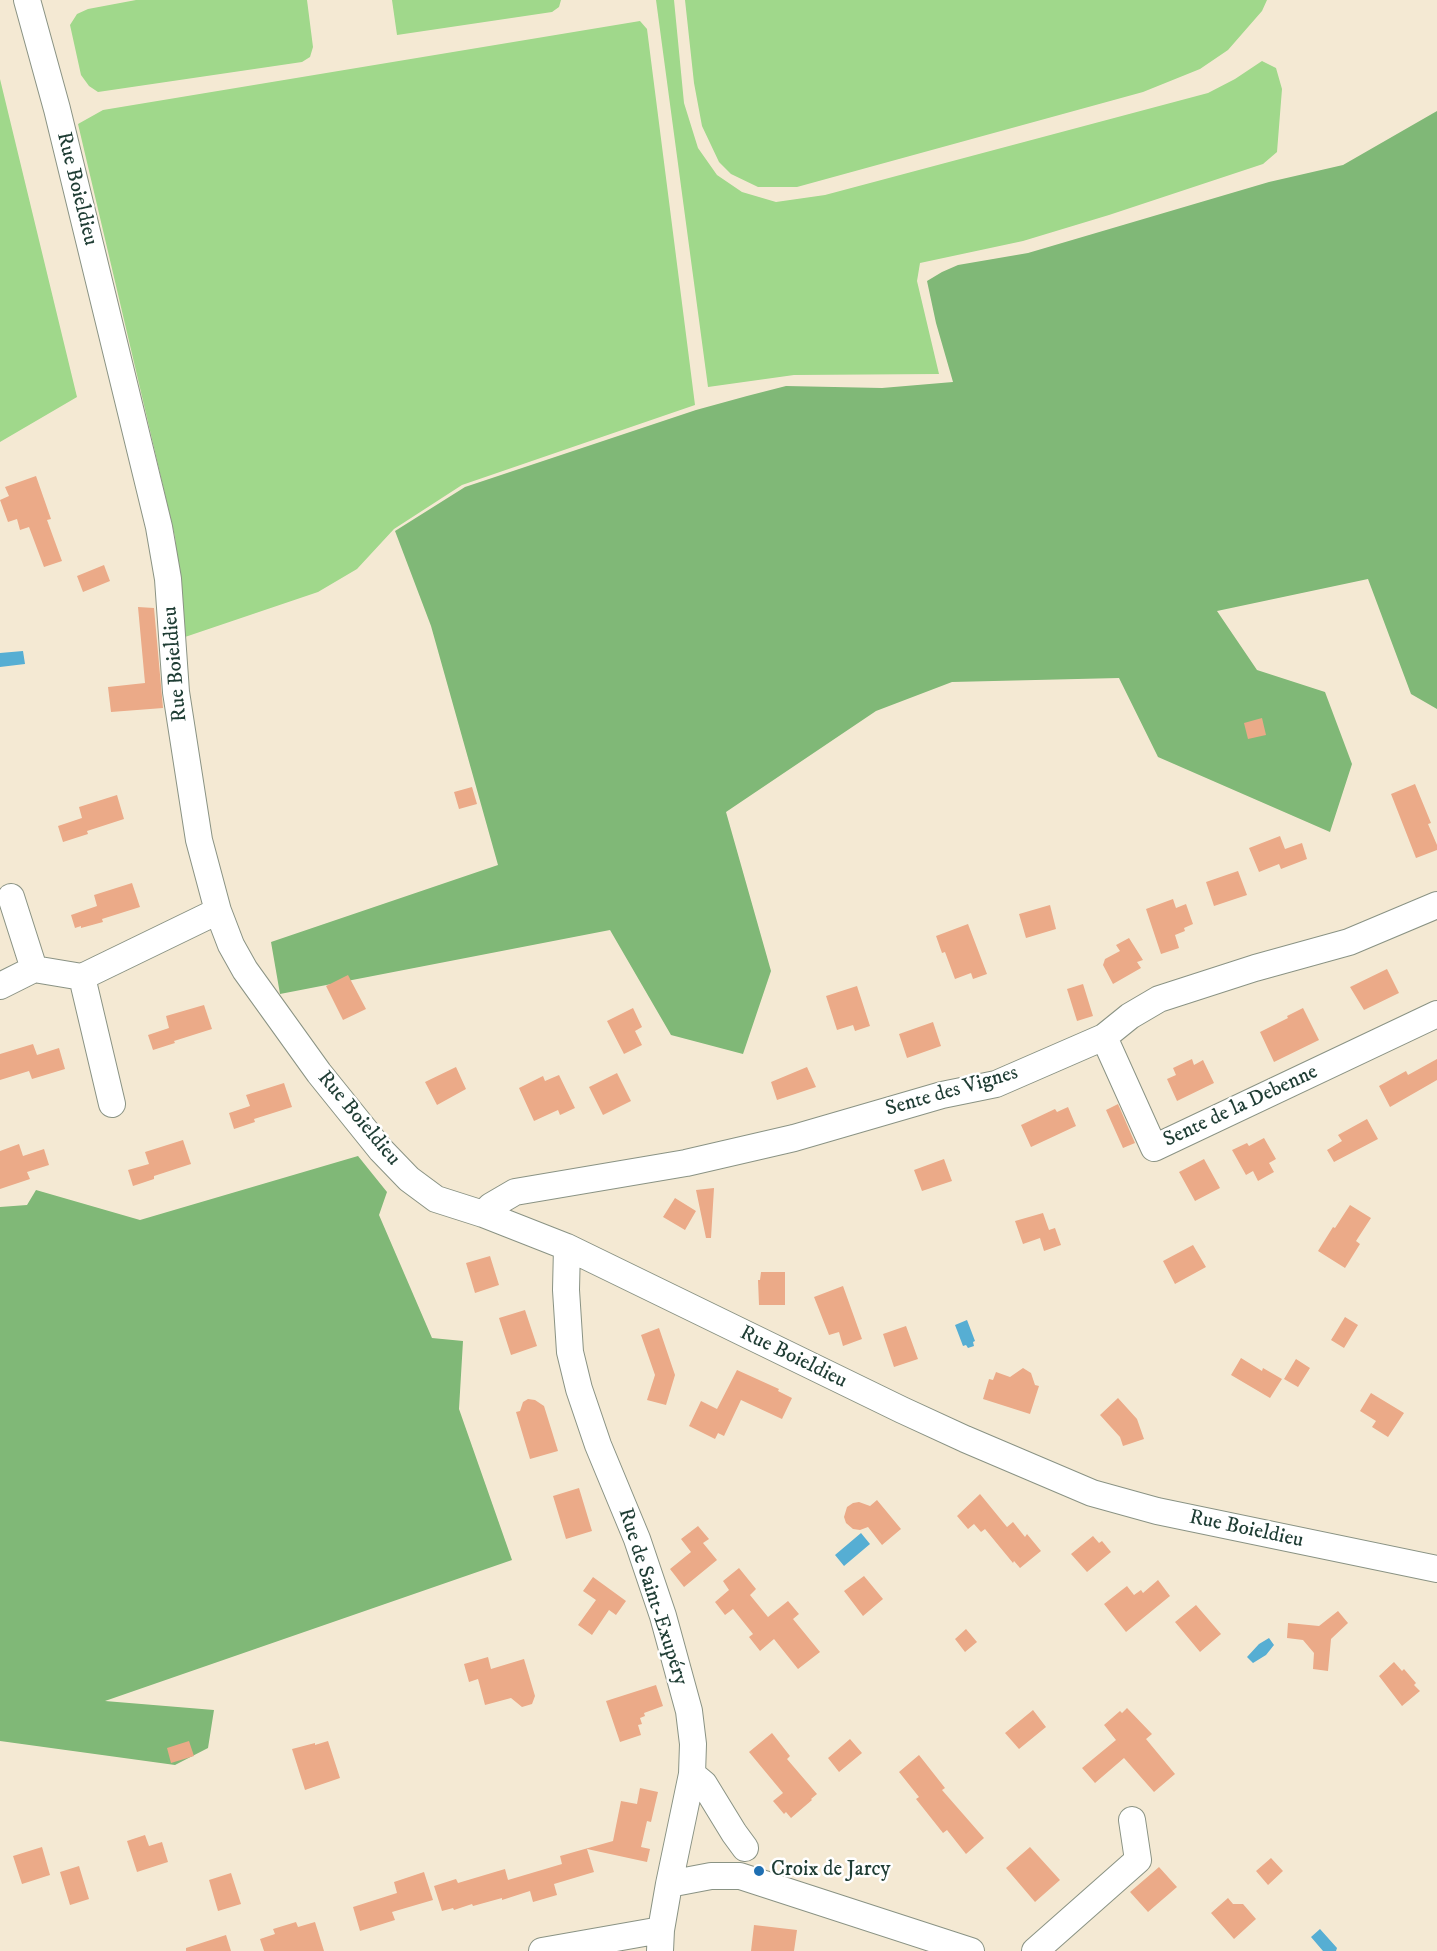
<!DOCTYPE html>
<html>
<head>
<meta charset="utf-8">
<style>
  body { margin:0 }
  canvas { display:block; background:#f4e9d3 }
</style>
</head>
<body>
<canvas width="1437" height="1951"></canvas>
<script>
const ctx = document.querySelector('canvas').getContext('2d');
ctx.lineJoin = 'round';
function fill(path, color) {
  ctx.fillStyle = color;
  ctx.fill(path, 'evenodd');
}
function shape(rows) {
  const path = new Path2D();
  for (const r of rows) {
    path.moveTo(r[0], r[1]);
    for (let i = 2; i < r.length; i += 2) path.lineTo(r[i], r[i + 1]);
  }
  return path;
}
function stroke(path, color, width, dash) {
  ctx.strokeStyle = color;
  ctx.lineWidth = width;
  ctx.lineCap = dash ? 'butt' : 'round';
  ctx.setLineDash(dash || []);
  ctx.stroke(path);
}
function drawText(font, color, halo, rows, align = 'center') {
  ctx.font = font + ' "IM FELL DW Pica",serif';
  ctx.lineWidth = 5;
  ctx.setLineDash([]);
  ctx.textBaseline = 'middle';
  ctx.strokeStyle = halo;
  ctx.fillStyle = color;
  for (const [text, x, y, turn = 0] of rows) {
    ctx.save();
    ctx.translate(x, y);
    ctx.rotate((+turn || 0) * Math.PI / 180);
    ctx.textAlign = isNaN(turn) ? turn : align;
    if (halo) ctx.strokeText(text, 0, 0);
    ctx.fillText(text, 0, 0);
    ctx.restore();
  }
}
const green = shape([
  [136,0,307,0,313,47,310,57,302,62,98,92,89,86,81,75,70,25,77,14,88,9],
  [392,0,561,0,559,7,552,12,397,35],
  [656,0,674,0,684,103,698,148,717,175,742,192,776,202,825,195,1208,93,1235,79,1262,61,1276,68,1282,89,1277,152,1263,164,1109,215,1023,241,920,263,917,281,939,374,794,375,708,387],
  [685,0,1267,0,1262,11,1228,50,1200,69,1143,92,797,187,758,187,731,174,719,162,702,126,694,83],
  [640,21,647,29,695,405,462,485,394,529,357,569,318,592,185,637,175,537,78,124,103,110],
  [0,79,77,397,0,442]
]);
const forest = shape([
  [1437,111,1437,709,1411,694,1368,579,1217,611,1257,670,1325,692,1352,764,1330,832,1158,757,1119,678,952,682,876,711,726,812,771,971,743,1054,671,1035,610,930,280,994,271,942,498,865,431,626,395,531,465,487,696,410,747,396,786,386,882,388,953,382,936,323,927,281,942,272,958,265,1028,253,1269,182,1343,165],
  [358,1156,387,1192,379,1215,432,1338,463,1341,459,1409,512,1560,105,1701,214,1710,208,1748,175,1765,0,1741,0,1207,27,1205,36,1190,140,1220]
]);
const water = shape([
  [23,651,25,664,0,667,0,653],
  [967,1320,975,1341,973,1342,974,1346,968,1348,966,1345,963,1346,955,1325],
  [861,1533,870,1544,844,1566,835,1555],
  [1269,1638,1274,1645,1266,1655,1253,1663,1247,1657,1259,1644],
  [1320,1929,1337,1948,1336,1951,1323,1951,1311,1937]
]);
const building = shape([
  [36,476,51,519,47,520,62,561,44,567,29,527,20,530,17,519,8,522,0,500,9,496,5,487],
  [104,565,110,581,83,592,77,576],
  [138,607,154,608,163,708,111,712,108,687,145,683],
  [1262,718,1266,735,1248,739,1244,723],
  [1415,784,1431,823,1428,824,1437,845,1437,850,1416,858,1391,794],
  [472,787,477,804,459,809,454,792],
  [117,795,124,819,87,831,88,834,63,842,58,826,82,818,79,807],
  [1280,836,1285,849,1302,843,1307,859,1281,869,1279,864,1259,872,1249,848],
  [1238,871,1247,895,1214,906,1206,882],
  [132,883,140,907,102,919,103,922,81,928,81,926,75,928,71,915,97,906,94,895],
  [1173,899,1176,908,1186,904,1193,924,1184,928,1185,931,1175,935,1179,948,1161,954,1146,909],
  [1050,905,1056,929,1026,938,1019,914],
  [968,924,987,974,973,979,971,973,955,979,945,952,942,953,936,936],
  [1129,938,1143,960,1137,962,1141,968,1113,984,1103,965,1105,959,1120,951,1116,945],
  [1387,969,1399,993,1364,1010,1350,987],
  [348,975,366,1009,343,1020,326,986],
  [1083,984,1093,1016,1077,1021,1067,989],
  [857,986,870,1026,855,1031,853,1025,837,1030,826,996],
  [204,1005,212,1029,174,1041,175,1043,153,1050,148,1035,169,1028,166,1016],
  [633,1008,642,1027,635,1031,642,1045,624,1054,607,1021],
  [1303,1008,1319,1040,1274,1062,1260,1032,1288,1018,1287,1016],
  [933,1022,941,1046,907,1058,899,1034],
  [33,1044,37,1055,59,1048,65,1069,32,1079,29,1071,0,1080,0,1054],
  [1192,1059,1194,1065,1203,1060,1214,1083,1177,1101,1167,1079,1176,1075,1173,1068],
  [1437,1059,1437,1080,1390,1107,1379,1086,1406,1071,1408,1075],
  [456,1067,466,1089,437,1105,425,1082],
  [807,1067,816,1087,777,1100,771,1082],
  [617,1073,631,1101,603,1115,589,1087],
  [559,1075,575,1108,560,1115,558,1110,534,1121,519,1088,543,1076,545,1081],
  [284,1083,292,1107,254,1119,255,1122,234,1129,229,1113,250,1106,246,1095],
  [1118,1104,1135,1143,1123,1148,1106,1110],
  [1068,1107,1076,1126,1031,1147,1021,1125,1055,1109,1057,1112],
  [1367,1119,1378,1139,1334,1162,1327,1150,1342,1141,1338,1135],
  [1264,1138,1276,1159,1269,1163,1274,1172,1258,1181,1253,1171,1246,1175,1232,1150,1247,1143,1249,1146],
  [183,1140,191,1164,154,1176,154,1179,133,1186,128,1170,149,1164,145,1152],
  [19,1144,23,1156,44,1149,49,1165,27,1172,30,1179,0,1189,0,1151],
  [944,1159,952,1181,922,1191,914,1170],
  [1204,1159,1220,1188,1195,1201,1179,1172],
  [714,1188,711,1238,706,1238,696,1190],
  [675,1198,696,1211,685,1230,663,1217],
  [1350,1205,1371,1218,1356,1241,1360,1244,1345,1268,1318,1251,1333,1227,1335,1228],
  [1043,1213,1049,1230,1055,1228,1061,1245,1044,1251,1040,1238,1023,1244,1015,1221],
  [1193,1245,1206,1267,1175,1284,1163,1261],
  [490,1256,499,1285,475,1293,466,1263],
  [761,1272,785,1272,785,1305,759,1305,758,1280,760,1280],
  [843,1286,862,1339,843,1346,839,1332,829,1335,814,1297],
  [525,1310,537,1346,511,1355,499,1318],
  [1345,1317,1358,1325,1344,1348,1331,1340],
  [906,1326,918,1359,894,1367,883,1334],
  [659,1328,675,1375,666,1405,647,1400,655,1375,641,1335],
  [1241,1358,1262,1371,1263,1368,1282,1379,1270,1398,1231,1375],
  [1296,1359,1310,1368,1298,1387,1284,1379],
  [1023,1368,1031,1373,1035,1385,1039,1386,1030,1414,983,1399,989,1379,993,1380,996,1372,1010,1377],
  [737,1370,779,1389,778,1391,792,1398,782,1419,741,1400,724,1436,718,1433,715,1439,689,1426,701,1401,717,1409],
  [1371,1393,1404,1413,1388,1437,1372,1427,1376,1421,1360,1411],
  [1118,1398,1137,1419,1144,1439,1123,1446,1120,1437,1100,1415],
  [528,1399,535,1400,544,1406,558,1451,530,1459,516,1412,520,1411,523,1402],
  [579,1488,592,1531,566,1539,553,1496],
  [980,1494,1007,1527,1013,1522,1025,1537,1027,1534,1041,1551,1020,1568,1014,1561,1013,1563,985,1529,981,1532,974,1524,968,1529,957,1516],
  [877,1500,901,1529,882,1545,868,1527,860,1530,853,1529,846,1523,844,1517,847,1507,853,1503,859,1502,870,1506],
  [698,1526,709,1539,703,1543,717,1560,684,1587,670,1569,691,1552,681,1539],
  [1093,1536,1099,1543,1102,1541,1111,1552,1087,1572,1071,1554],
  [739,1568,756,1589,750,1595,768,1617,788,1601,799,1614,793,1619,820,1652,798,1669,774,1639,760,1651,749,1637,753,1634,733,1609,725,1615,715,1602,729,1590,723,1581],
  [864,1576,883,1599,863,1616,844,1591],
  [593,1577,626,1601,616,1615,609,1610,592,1635,578,1625,596,1600,583,1591],
  [1158,1580,1170,1596,1126,1632,1104,1604,1127,1586,1134,1595,1141,1590,1143,1593],
  [1196,1605,1221,1634,1200,1652,1175,1622],
  [1338,1611,1348,1623,1331,1639,1328,1671,1313,1669,1314,1653,1303,1640,1287,1638,1288,1623,1319,1626],
  [966,1629,977,1642,965,1652,955,1639],
  [488,1657,491,1669,524,1659,535,1696,532,1704,522,1707,511,1698,485,1705,478,1679,469,1682,464,1664],
  [1394,1662,1402,1671,1404,1669,1416,1683,1414,1685,1420,1691,1402,1706,1379,1676],
  [656,1685,663,1706,644,1713,645,1716,640,1718,642,1724,638,1725,641,1735,620,1742,606,1701],
  [1127,1708,1152,1734,1146,1739,1175,1774,1154,1792,1124,1758,1095,1783,1082,1768,1116,1740,1104,1725,1120,1711,1122,1713],
  [1033,1710,1046,1727,1019,1749,1005,1733],
  [772,1733,790,1756,787,1759,817,1794,811,1799,812,1800,791,1818,786,1812,784,1814,773,1801,783,1793,749,1752],
  [850,1739,862,1753,839,1772,828,1758],
  [189,1741,194,1756,171,1763,167,1748],
  [328,1741,340,1778,305,1790,292,1749,315,1743,315,1745],
  [919,1755,945,1788,942,1790,984,1838,966,1854,947,1830,943,1833,916,1799,919,1797,899,1772],
  [640,1788,658,1792,651,1822,647,1821,641,1847,650,1849,647,1862,587,1849,594,1872,554,1884,557,1895,533,1902,530,1891,502,1900,502,1898,473,1906,472,1904,454,1910,453,1908,442,1911,434,1886,456,1879,458,1883,505,1869,508,1880,562,1864,560,1856,613,1841,621,1801,637,1804],
  [145,1835,149,1846,162,1842,168,1862,137,1872,127,1841],
  [42,1847,50,1875,22,1884,13,1856],
  [1030,1847,1060,1880,1035,1902,1006,1868],
  [1271,1858,1283,1871,1268,1885,1256,1871],
  [79,1866,89,1899,70,1905,60,1872],
  [1159,1867,1177,1887,1148,1912,1130,1892],
  [424,1872,433,1900,392,1912,395,1920,360,1931,353,1907,397,1893,394,1882],
  [231,1873,241,1904,218,1911,209,1880],
  [1228,1898,1233,1904,1243,1904,1256,1919,1234,1939,1211,1913],
  [296,1922,298,1927,315,1922,324,1951,264,1951,260,1939,275,1934,273,1929],
  [754,1925,797,1930,794,1951,751,1951],
  [226,1935,231,1951,186,1951,186,1948]
]);
const minor = shape([
  [27,0,57,109,159,527,168,579,176,692,199,840,218,911,231,945,245,970,319,1073,381,1150,409,1179,436,1199,483,1214,567,1247,902,1410,965,1439,1092,1493,1157,1511,1437,1569],
  [11,897,34,969],
  [82,977,112,1104],
  [0,986,34,969,82,977,218,911],
  [1104,1037,1154,1148,1437,1014],
  [483,1214,491,1206,515,1192,686,1163,794,1138,942,1095,996,1084,1104,1037,1130,1016,1159,999,1255,968,1349,942,1437,905],
  [567,1247,566,1290,570,1352,579,1389,598,1445,637,1539,663,1616,689,1711,693,1744,692,1774,669,1884,661,1930,660,1951],
  [692,1774,704,1784,734,1833,745,1848],
  [669,1884,711,1876,740,1876,971,1951],
  [542,1951,661,1930],
  [1035,1951,1138,1860,1132,1820]
]);
const markers = [
  [759,1871,6,"#1f6fb2"]
];
const streetNames = [
  ["Rue Boieldieu",76,189,76],
  ["Rue Boieldieu",176,664,-95],
  ["Sente des Vignes",952,1092,-16],
  ["Sente de la Debenne",1241,1107,-25],
  ["Rue Boieldieu",358,1119,50],
  ["Rue Boieldieu",793,1358,26],
  ["Rue Boieldieu",1246,1530,12],
  ["Rue de Saint-Exupéry",652,1597,72]
];
const poiNames = [
  ["Croix de Jarcy",771,1871]
];
fill(green, '#a0d88b');
fill(forest, '#80b877');
fill(water, '#56aed3');
fill(building, '#ebaa88');
stroke(minor, '#8a9384', 28);
stroke(minor, '#fff', 26);
for (const [x, y, r, color] of markers) {
  const dot = new Path2D();
  dot.arc(x, y, r, 0, 2 * Math.PI);
  ctx.fillStyle = color;
  ctx.fill(dot);
  stroke(dot, '#fff', 2);
}
drawText('21px', '#1f3d34', '#fff', streetNames);
drawText('21px', '#1f3d34', '#fff', poiNames, 'left');
</script>
</body>
</html>
